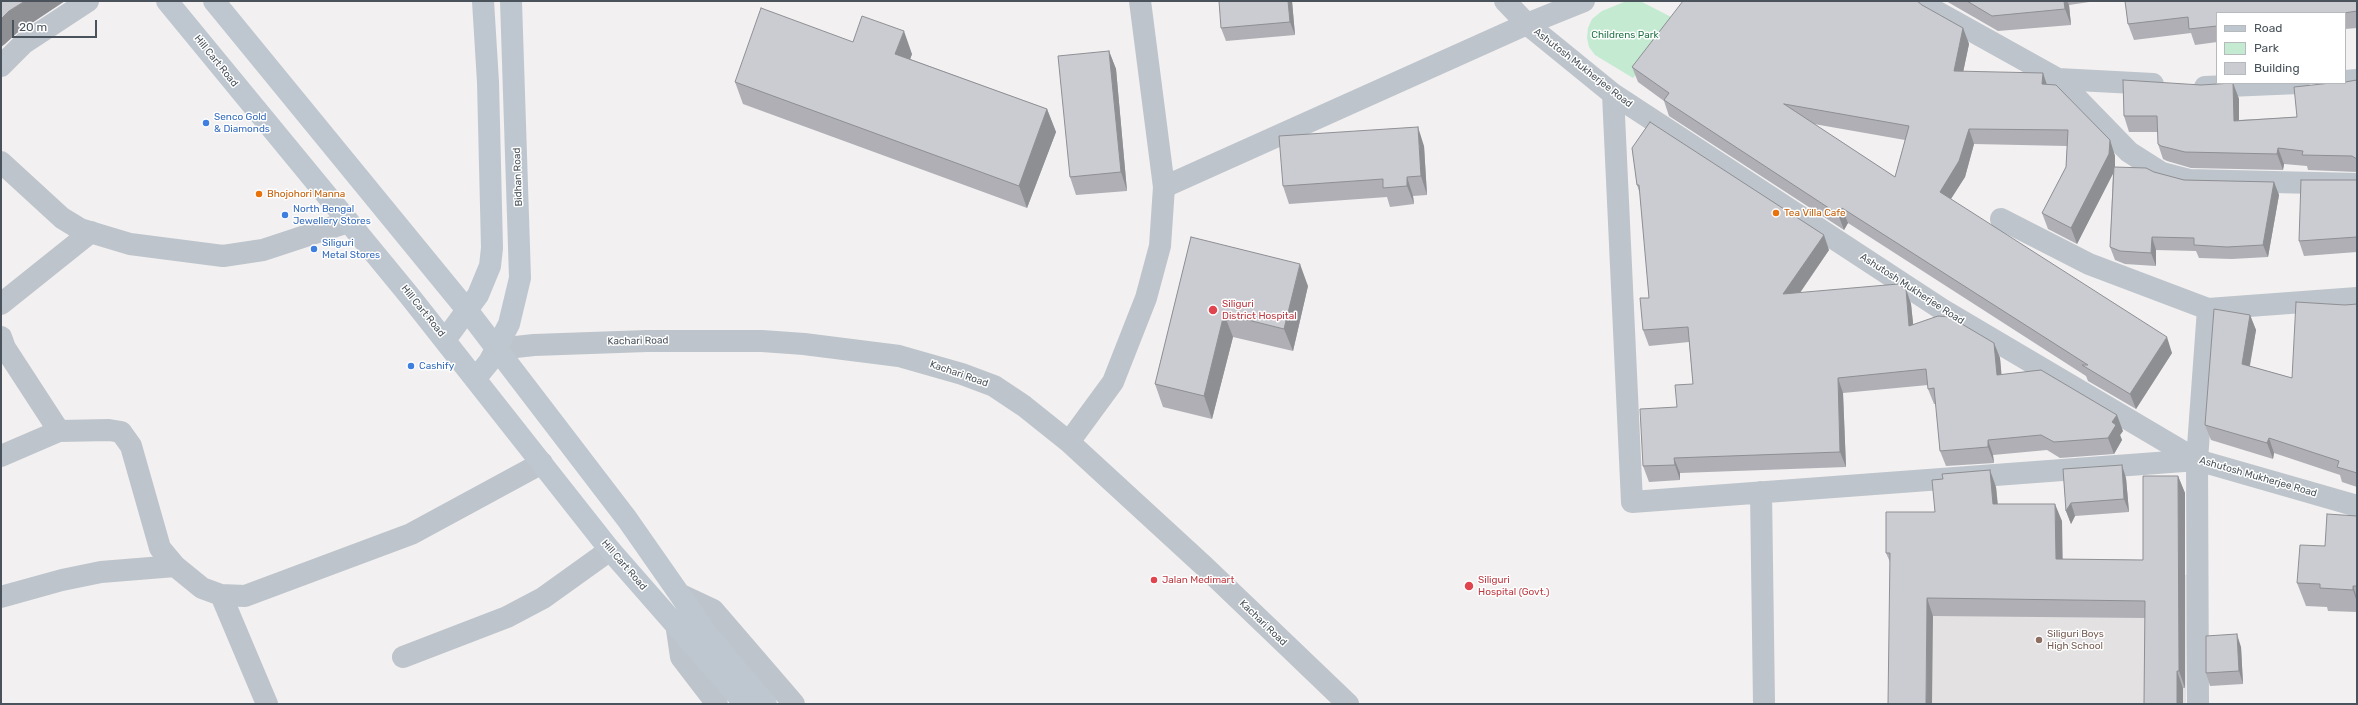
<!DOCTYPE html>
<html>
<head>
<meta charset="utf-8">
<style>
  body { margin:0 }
  #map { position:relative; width:2358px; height:705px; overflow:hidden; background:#f2f0f0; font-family:Rubik,sans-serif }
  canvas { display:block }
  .frame { position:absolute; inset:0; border:2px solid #4a535b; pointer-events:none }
  .legend { position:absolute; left:2216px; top:12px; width:130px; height:72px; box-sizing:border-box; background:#fff; border:1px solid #b7babd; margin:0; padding:5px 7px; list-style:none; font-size:12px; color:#4a535b }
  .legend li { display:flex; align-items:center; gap:8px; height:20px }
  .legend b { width:20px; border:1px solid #b7babd }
  .scale { position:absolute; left:12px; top:20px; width:85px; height:18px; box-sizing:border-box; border:2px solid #4a535b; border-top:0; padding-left:5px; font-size:12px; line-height:14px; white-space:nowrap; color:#4a535b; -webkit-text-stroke:3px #fff; paint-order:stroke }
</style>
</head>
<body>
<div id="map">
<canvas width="2358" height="705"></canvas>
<div class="frame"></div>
<ul class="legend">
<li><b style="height:5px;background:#bec7cf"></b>Road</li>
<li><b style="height:11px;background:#c4ead1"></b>Park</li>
<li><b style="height:11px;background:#cbccd2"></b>Building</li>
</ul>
<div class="scale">20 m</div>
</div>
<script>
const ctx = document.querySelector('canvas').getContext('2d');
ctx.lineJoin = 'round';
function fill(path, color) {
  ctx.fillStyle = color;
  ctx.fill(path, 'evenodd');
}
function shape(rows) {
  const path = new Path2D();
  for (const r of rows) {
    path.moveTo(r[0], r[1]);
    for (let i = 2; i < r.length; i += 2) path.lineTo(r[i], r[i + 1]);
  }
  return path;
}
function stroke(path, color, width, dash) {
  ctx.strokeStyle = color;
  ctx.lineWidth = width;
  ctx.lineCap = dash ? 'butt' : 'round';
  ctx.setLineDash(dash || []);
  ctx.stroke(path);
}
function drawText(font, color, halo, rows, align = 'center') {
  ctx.font = font + ' Rubik,sans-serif';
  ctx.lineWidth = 3;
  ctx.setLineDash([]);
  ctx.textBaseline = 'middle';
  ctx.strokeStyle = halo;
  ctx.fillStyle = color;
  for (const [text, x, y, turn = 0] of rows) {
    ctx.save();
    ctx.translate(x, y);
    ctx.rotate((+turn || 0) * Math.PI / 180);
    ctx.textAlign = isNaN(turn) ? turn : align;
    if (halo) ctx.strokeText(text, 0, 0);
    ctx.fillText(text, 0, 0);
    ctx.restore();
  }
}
const education = shape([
  [1892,572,2188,575,2186,704,1891,704]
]);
const green = shape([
  [1640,1,1677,20,1633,78,1595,55,1589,47,1587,38,1588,28,1592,19,1602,11,1624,2]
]);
const minor = shape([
  [1505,1,1527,24,1613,94,1943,310,2197,460,2357,506],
  [1923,1,1934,10,2058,79,2153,84],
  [1,66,24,43,88,1],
  [2058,79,2129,152,2162,173,2189,180,2357,184],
  [2345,81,2357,80],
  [2205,87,2299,83],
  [1613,94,1632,502,2197,460],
  [1,162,62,218,80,229,130,244,223,256,263,250,348,222],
  [1164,187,1527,24,1584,1],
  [2001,219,2089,264,2208,309,2357,298],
  [1,304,91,232],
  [1,337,5,348,59,431],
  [1,456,59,431,109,430,121,432,131,446,160,548,175,566,202,588,221,595,245,596,411,534,542,463],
  [1761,492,1764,704],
  [221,595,267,704],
  [1,597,62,580,101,572,175,566],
  [676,623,681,657,717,704],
  [403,657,507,617,543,598,610,550],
  [2198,704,2197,460,2208,309]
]);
const tertiary = shape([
  [497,349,534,345,647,341,762,341,804,344,899,356,962,374,994,386,1024,406,1069,442,1204,566,1348,704],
  [1069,442,1113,382,1146,298,1160,246,1164,187,1140,1],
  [681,595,713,610,794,704]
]);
const secondary = shape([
  [167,1,408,294,610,550,745,704],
  [214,1,467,310,627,519,708,635,766,704],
  [445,340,478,295,490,266,492,248,488,82,483,1],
  [475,379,489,362,509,324,520,278,511,1]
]);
const wall = shape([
  [1292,1,1295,35,1226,41,1221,28],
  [1946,1,2096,1,2069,5,2071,25,1998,31],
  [2125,1,2357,1,2357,28,2345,29,2345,13,2217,13,2217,42,2195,45,2191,33,2134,40,2128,24],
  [1922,5,1963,28,1969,44,1963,72,2043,73,2047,84,2110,140,2115,156,2115,167,2154,172,2184,180,2274,182,2279,195,2268,257,2232,259,2199,258,2196,251,2156,250,2156,266,2125,264,2115,260,2110,247,2113,172,2077,244,2048,229,2042,213,2066,167,2067,146,1974,144,1965,177,1951,199,2172,353,2136,409,2088,381,2086,376,1848,223,1844,230,1669,116,1664,101,1638,82,1632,67],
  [1814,124,1905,140,1895,177],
  [853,42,912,54,910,59,1047,109,1056,132,1027,208,743,104,735,82],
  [1109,51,1116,69,1127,191,1076,195,1070,177],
  [2357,80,2357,172,2308,170,2307,166,2284,164,2283,170,2191,168,2167,161,2163,159,2158,144,2158,132,2129,132,2124,116,2201,85,2233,83,2239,99,2239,120,2297,117],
  [1424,146,1427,195,1413,196,1414,204,1390,207,1387,197,1289,204,1283,186],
  [1632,148,1829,250,1800,293,1906,289,1911,304,1913,324,1994,343,2000,358,2001,374,2123,431,2120,435,2122,440,2114,454,2060,458,2047,450,1993,455,1994,463,1946,466,1940,451,1936,404,1934,404,1928,389,1928,385,1843,393,1846,467,1680,473,1680,480,1649,482,1643,466,1677,407,1693,384,1689,342,1649,346,1643,330,1649,298,1640,194,1637,185],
  [2357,180,2357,252,2304,256,2299,241],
  [1191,237,1308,286,1293,351,1233,337,1212,419,1163,407,1155,384],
  [2357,304,2357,487,2342,482,2340,475,2274,453,2273,459,2211,440,2205,425,2250,315,2256,330,2250,366,2292,378,2345,305],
  [2063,469,2126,478,2129,512,2075,516,2071,524,2066,511],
  [2178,476,2185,493,2185,688,2183,688,2145,618,1933,616,1890,562,1886,553,1935,512,1996,487,1998,504,2062,521,2062,559,2143,560],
  [2357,516,2357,612,2328,611,2327,607,2306,606,2297,583,2325,546],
  [2241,647,2243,684,2210,686,2206,673]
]);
const shadedWall = shape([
  [25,1,65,1,17,33,5,44,1,47,1,19,9,11],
  [1288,1,1292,1,1295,35,1290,22],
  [2064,1,2067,1,2069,5,2071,25,2065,9],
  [1963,28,1969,44,1960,87,1954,71],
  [904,31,912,54,904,76,895,54],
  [1109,51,1116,69,1127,191,1121,172],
  [2043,73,2048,89,2042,84],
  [2233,83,2239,99,2239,136,2234,121],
  [1047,109,1056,132,1027,208,1019,186],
  [1418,127,1424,146,1427,195,1421,176],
  [1969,129,1974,144,1965,177,1945,208,1940,192],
  [2110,140,2115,156,2115,170,2077,244,2071,228],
  [2278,148,2284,164,2283,170,2277,154],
  [1407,177,1413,196,1414,204,1407,186],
  [2274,182,2279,195,2268,257,2263,245],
  [1842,208,1848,223,1844,230,1838,214],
  [1824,235,1829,250,1788,310,1783,294],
  [2152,237,2156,250,2156,266,2151,253],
  [1300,264,1308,286,1293,351,1284,329],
  [1906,289,1911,304,1915,341,1909,326],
  [1224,314,1233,337,1212,419,1204,396],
  [2250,315,2256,330,2247,380,2242,364],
  [2167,337,2172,353,2136,409,2130,394],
  [1994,343,2000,358,2003,390,1997,375],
  [1838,378,1843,393,1846,467,1840,452],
  [2117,415,2123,431,2120,435,2122,440,2114,454,2108,438,2112,422],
  [2269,438,2274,453,2273,459,2267,443],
  [1988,440,1993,455,1994,463,1988,447],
  [1674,458,1680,473,1680,480,1675,465],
  [2122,465,2126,478,2129,512,2124,499],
  [1990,470,1996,487,1999,522,1993,504],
  [2178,476,2185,493,2185,688,2179,671],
  [2071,503,2075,516,2071,524,2066,511],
  [2055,504,2062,521,2063,577,2056,559],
  [2353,586,2357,598,2357,602,2353,590],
  [1927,598,1933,616,1932,704,1926,704],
  [2237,634,2241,647,2243,684,2239,671],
  [2177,671,2183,688,2183,704,2177,704]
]);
const building = shape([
  [1,1,25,1,9,11,1,19,1,1],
  [1219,1,1288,1,1290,22,1221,28,1219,1],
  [1683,1,1917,1,1922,5,1963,28,1954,71,2043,73,2042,84,2056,85,2110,140,2109,154,2071,228,2042,213,2066,167,2068,130,1969,129,1959,161,1940,192,2167,337,2130,394,2082,365,2088,365,1842,208,1838,214,1664,100,1669,93,1632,67,1683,1],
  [1784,104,1909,126,1895,177,1784,104],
  [1967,1,2064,1,2065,9,1992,16,1967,1],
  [2125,1,2357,1,2357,11,2344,13,2217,13,2217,26,2189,29,2188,17,2128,24,2125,1],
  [761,8,853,42,862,16,904,31,895,54,1047,109,1019,186,735,82,761,8],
  [1109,51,1121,172,1070,177,1058,56,1109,51],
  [2123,80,2201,85,2233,83,2234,121,2297,117,2294,87,2331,83,2345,83,2345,82,2357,80,2357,159,2352,156,2302,155,2303,151,2278,148,2277,154,2185,152,2161,146,2158,144,2157,116,2124,116,2123,80],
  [1650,122,1824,235,1783,294,1898,284,1906,289,1909,326,1938,316,1950,317,1994,343,1997,375,2041,370,2117,415,2112,422,2116,425,2108,438,2054,442,2041,435,1988,440,1988,447,1940,451,1934,388,1928,389,1926,369,1838,378,1840,452,1674,458,1675,465,1643,466,1640,409,1677,407,1675,385,1693,384,1688,327,1643,330,1640,298,1649,298,1639,185,1637,185,1632,148,1650,122],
  [1418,127,1421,176,1407,177,1407,186,1383,188,1383,179,1283,186,1279,136,1418,127],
  [2114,167,2146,168,2154,172,2184,180,2274,182,2263,245,2227,247,2194,245,2194,238,2152,237,2151,253,2120,251,2110,247,2114,167],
  [2301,180,2357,180,2357,237,2299,241,2301,180],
  [1191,237,1300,264,1284,329,1224,314,1204,396,1155,384,1191,237],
  [2296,302,2345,305,2357,304,2357,473,2337,467,2339,461,2269,438,2267,443,2205,425,2214,309,2250,315,2242,364,2292,378,2296,302],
  [2122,465,2124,499,2071,503,2066,511,2063,469,2122,465],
  [1990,470,1993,504,2055,504,2056,559,2143,560,2143,476,2178,476,2179,671,2177,671,2177,704,2144,704,2145,601,1927,598,1926,704,1888,704,1890,553,1886,553,1886,512,1935,512,1932,480,1943,479,1942,474,1990,470],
  [2327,514,2357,516,2357,586,2353,586,2353,590,2320,588,2320,584,2297,583,2300,545,2325,546,2327,514],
  [2237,634,2239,671,2206,673,2206,636,2237,634]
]);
const markers = [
  [206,123,4,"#3f7fe0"],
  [259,194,4,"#e8710a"],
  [1776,213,4,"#e8710a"],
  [285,215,4,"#3f7fe0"],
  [314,249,4,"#3f7fe0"],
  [1213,310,5,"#e0444e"],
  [411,366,4,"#3f7fe0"],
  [1154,580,4,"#e0444e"],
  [1469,586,5,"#e0444e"],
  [2039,640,4,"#8d6e63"]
];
const parkNames = [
  ["Childrens Park",1625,35]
];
const streetNames = [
  ["Hill Cart Road",216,61,51],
  ["Ashutosh Mukherjee Road",1583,68,38],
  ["Bidhan Road",518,177,-92],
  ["Ashutosh Mukherjee Road",1912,289,33],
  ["Hill Cart Road",423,311,51],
  ["Kachari Road",638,341,-1],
  ["Kachari Road",959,374,19],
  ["Ashutosh Mukherjee Road",2258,477,16],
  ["Hill Cart Road",624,565,49],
  ["Kachari Road",1263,623,44]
];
const shopNames = [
  ["Senco Gold",214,117],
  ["& Diamonds",214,129],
  ["North Bengal",293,209],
  ["Jewellery Stores",293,221],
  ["Siliguri",322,243],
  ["Metal Stores",322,255],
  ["Cashify",419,366]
];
const foodNames = [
  ["Bhojohori Manna",267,194],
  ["Tea Villa Cafe",1784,213]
];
const healthNames = [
  ["Siliguri",1222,304],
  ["District Hospital",1222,316],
  ["Jalan Medimart",1162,580],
  ["Siliguri",1478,580],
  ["Hospital (Govt.)",1478,592]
];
const educationNames = [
  ["Siliguri Boys",2047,634],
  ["High School",2047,646]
];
fill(education, '#e3e1e1');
fill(green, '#c4ead1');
stroke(minor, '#bdc4cb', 22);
stroke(tertiary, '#bdc4cb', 22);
stroke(secondary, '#bec7cf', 22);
fill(wall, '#afafb5');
fill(shadedWall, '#8e8f93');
fill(building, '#cbccd2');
stroke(building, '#8e8f93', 1);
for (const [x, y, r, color] of markers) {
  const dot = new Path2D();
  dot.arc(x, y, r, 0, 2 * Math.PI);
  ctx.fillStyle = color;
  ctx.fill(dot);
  stroke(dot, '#fff', 1.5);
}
drawText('10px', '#227448', '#fff', parkNames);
drawText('10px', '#4a535b', '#fff', streetNames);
drawText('10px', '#366cbe', '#fff', shopNames, 'left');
drawText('10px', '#c56008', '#fff', foodNames, 'left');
drawText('10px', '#be3a42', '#fff', healthNames, 'left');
drawText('10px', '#785e54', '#fff', educationNames, 'left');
</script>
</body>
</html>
